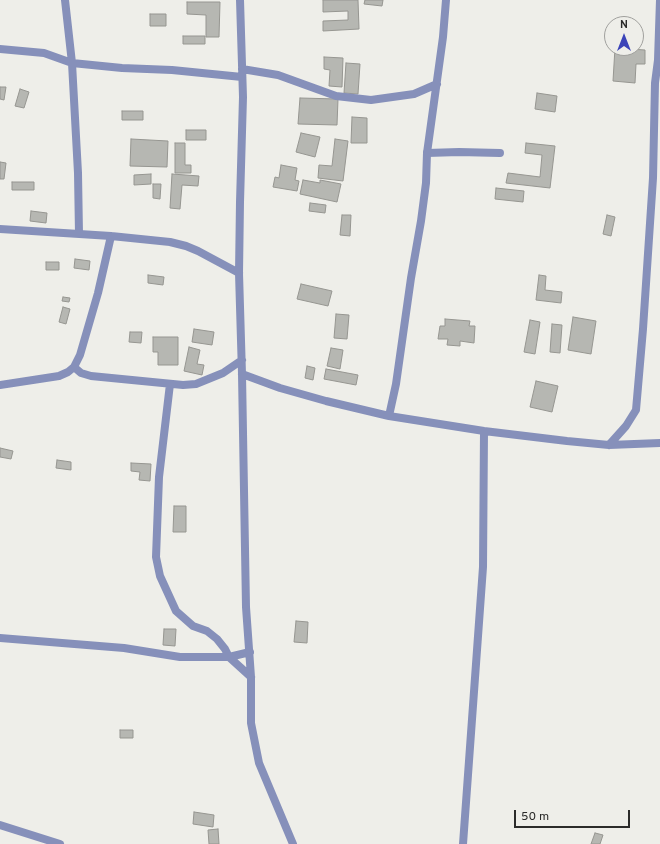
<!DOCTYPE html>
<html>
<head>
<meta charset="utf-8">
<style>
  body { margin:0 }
  #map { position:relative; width:660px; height:844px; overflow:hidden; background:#eeeee9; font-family:Overpass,sans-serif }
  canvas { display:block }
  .north { position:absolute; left:604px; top:16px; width:40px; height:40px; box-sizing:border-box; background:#eeeee9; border:1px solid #a0a09d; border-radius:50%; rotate:0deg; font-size:11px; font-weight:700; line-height:16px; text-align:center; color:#2b2b2a }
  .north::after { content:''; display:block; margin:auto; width:14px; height:18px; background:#3b44b8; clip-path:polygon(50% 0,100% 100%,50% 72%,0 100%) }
  .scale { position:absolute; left:514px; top:810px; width:116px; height:18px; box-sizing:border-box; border:2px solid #2b2b2a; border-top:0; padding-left:5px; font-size:12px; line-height:14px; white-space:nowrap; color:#2b2b2a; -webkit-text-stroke:3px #eeeee9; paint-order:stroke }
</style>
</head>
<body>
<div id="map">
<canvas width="660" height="844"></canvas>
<div class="north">N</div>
<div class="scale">50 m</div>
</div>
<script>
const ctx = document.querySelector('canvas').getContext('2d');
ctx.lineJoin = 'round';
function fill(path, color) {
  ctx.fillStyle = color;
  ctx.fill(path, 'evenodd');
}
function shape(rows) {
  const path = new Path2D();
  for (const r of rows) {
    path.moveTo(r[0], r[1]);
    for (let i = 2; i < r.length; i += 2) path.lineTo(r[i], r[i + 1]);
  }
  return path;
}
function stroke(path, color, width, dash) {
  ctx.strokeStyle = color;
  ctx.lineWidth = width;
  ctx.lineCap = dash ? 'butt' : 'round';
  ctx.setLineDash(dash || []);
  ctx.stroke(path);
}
const building = shape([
  [323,0,358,0,359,29,323,31,323,21,348,20,348,11,323,12,323,0],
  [365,0,383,0,382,6,364,4,365,0],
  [187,2,220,2,219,37,206,37,206,15,187,14,187,2],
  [150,14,166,14,166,26,150,26,150,14],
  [183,36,205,36,205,44,183,44,183,36],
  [615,48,645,50,645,64,636,64,635,83,613,81,615,48],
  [324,57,343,58,342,87,329,86,330,70,324,69,324,57],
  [346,63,360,64,358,94,344,93,346,63],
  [0,87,6,87,4,100,0,99,0,87],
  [20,89,29,92,24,108,15,106,20,89],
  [537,93,557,96,555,112,535,109,537,93],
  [300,98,338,99,337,125,298,124,300,98],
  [122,111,143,111,143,120,122,120,122,111],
  [352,117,367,118,367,143,351,143,352,117],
  [186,130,206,130,206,140,186,140,186,130],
  [301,133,320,137,315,157,296,152,301,133],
  [131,139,168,141,167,167,130,166,131,139],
  [335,139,348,141,343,181,318,178,319,165,332,166,335,139],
  [175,143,185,143,185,165,191,165,191,173,175,173,175,143],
  [526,143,555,146,550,188,506,183,508,173,540,177,542,155,525,153,526,143],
  [0,162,6,163,4,179,0,179,0,162],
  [281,165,297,168,295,180,299,181,297,191,273,187,275,177,279,178,281,165],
  [151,174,151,184,134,185,134,175,151,174],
  [172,174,199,176,198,186,182,185,180,209,170,208,172,174],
  [303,180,320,183,320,180,341,184,337,202,300,194,303,180],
  [12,182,34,182,34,190,12,190,12,182],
  [153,184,161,184,160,199,153,198,153,184],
  [496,188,524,191,523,202,495,199,496,188],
  [310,203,326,205,325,213,309,211,310,203],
  [31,211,47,213,46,223,30,221,31,211],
  [342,215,351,215,350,236,340,235,342,215],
  [607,215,615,217,611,236,603,234,607,215],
  [75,259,90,261,89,270,74,268,75,259],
  [46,262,59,262,59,270,46,270,46,262],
  [148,275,164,277,163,285,148,283,148,275],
  [539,275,546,276,545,290,562,292,561,303,536,300,539,275],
  [301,284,332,291,328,306,297,299,301,284],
  [63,297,70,298,69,302,62,301,63,297],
  [63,307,70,309,66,324,59,322,63,307],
  [336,314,349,315,347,339,334,338,336,314],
  [573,317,596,321,591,354,568,350,573,317],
  [445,319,470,321,469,326,475,326,474,343,460,341,460,346,447,345,448,339,438,339,440,326,445,326,445,319],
  [530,320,540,322,535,354,524,352,530,320],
  [552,324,562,325,560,353,550,352,552,324],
  [194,329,214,332,212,345,192,342,194,329],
  [130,332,142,332,141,343,129,342,130,332],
  [153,337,178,337,178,365,158,365,158,352,153,352,153,337],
  [189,347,200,350,197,364,204,365,202,375,184,371,189,347],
  [331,348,343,350,340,369,327,366,331,348],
  [307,366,315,368,313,380,305,378,307,366],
  [326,369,358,375,356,385,324,379,326,369],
  [536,381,558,386,552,412,530,407,536,381],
  [0,448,13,451,11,459,0,457,0,448],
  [57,460,71,462,71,470,56,468,57,460],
  [131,463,151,464,150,481,139,480,140,472,131,471,131,463],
  [174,506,186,506,186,532,173,532,174,506],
  [296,621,308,622,307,643,294,642,296,621],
  [164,629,176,629,175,646,163,645,164,629],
  [120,730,133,730,133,738,120,738,120,730],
  [194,812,214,815,213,827,193,824,194,812],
  [218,829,219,844,209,844,208,830,218,829],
  [595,833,603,835,600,844,591,844,595,833]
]);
const service = shape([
  [427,153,459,152,500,153]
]);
const minor = shape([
  [65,0,72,63,78,173,79,234],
  [240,0,243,97,240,202,239,273,242,374,246,607,251,677,251,723,259,763,293,844],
  [0,49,44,53,72,63,122,68,172,70,242,77],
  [242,69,278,75,336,96,371,100,414,94,437,84],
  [0,229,111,236,170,242,186,246,198,251,239,273],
  [74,367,81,373,91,376,183,385,196,384,223,373,242,360],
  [242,374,280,388,326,401,389,416,484,431,567,441,609,445,660,443],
  [170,384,159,477,156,557,160,576,176,611,193,626,207,631,217,639,225,649,229,657,250,652],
  [0,385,59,376,68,372,74,367,80,355,98,293,111,236],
  [389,416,396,384,411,278,421,221,426,183,427,153,443,37,446,0],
  [609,445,626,426,636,410,643,329,653,178,655,83,658,60,660,0],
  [0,638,124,648,180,657,229,657,251,677],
  [463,844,483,567,484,431]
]);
const tertiary = shape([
  [0,825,60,844]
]);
fill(building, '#b6b7b2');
stroke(building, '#969691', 1);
stroke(service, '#8690ba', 8);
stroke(minor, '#8690ba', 8);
stroke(tertiary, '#8690ba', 8);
</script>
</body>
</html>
